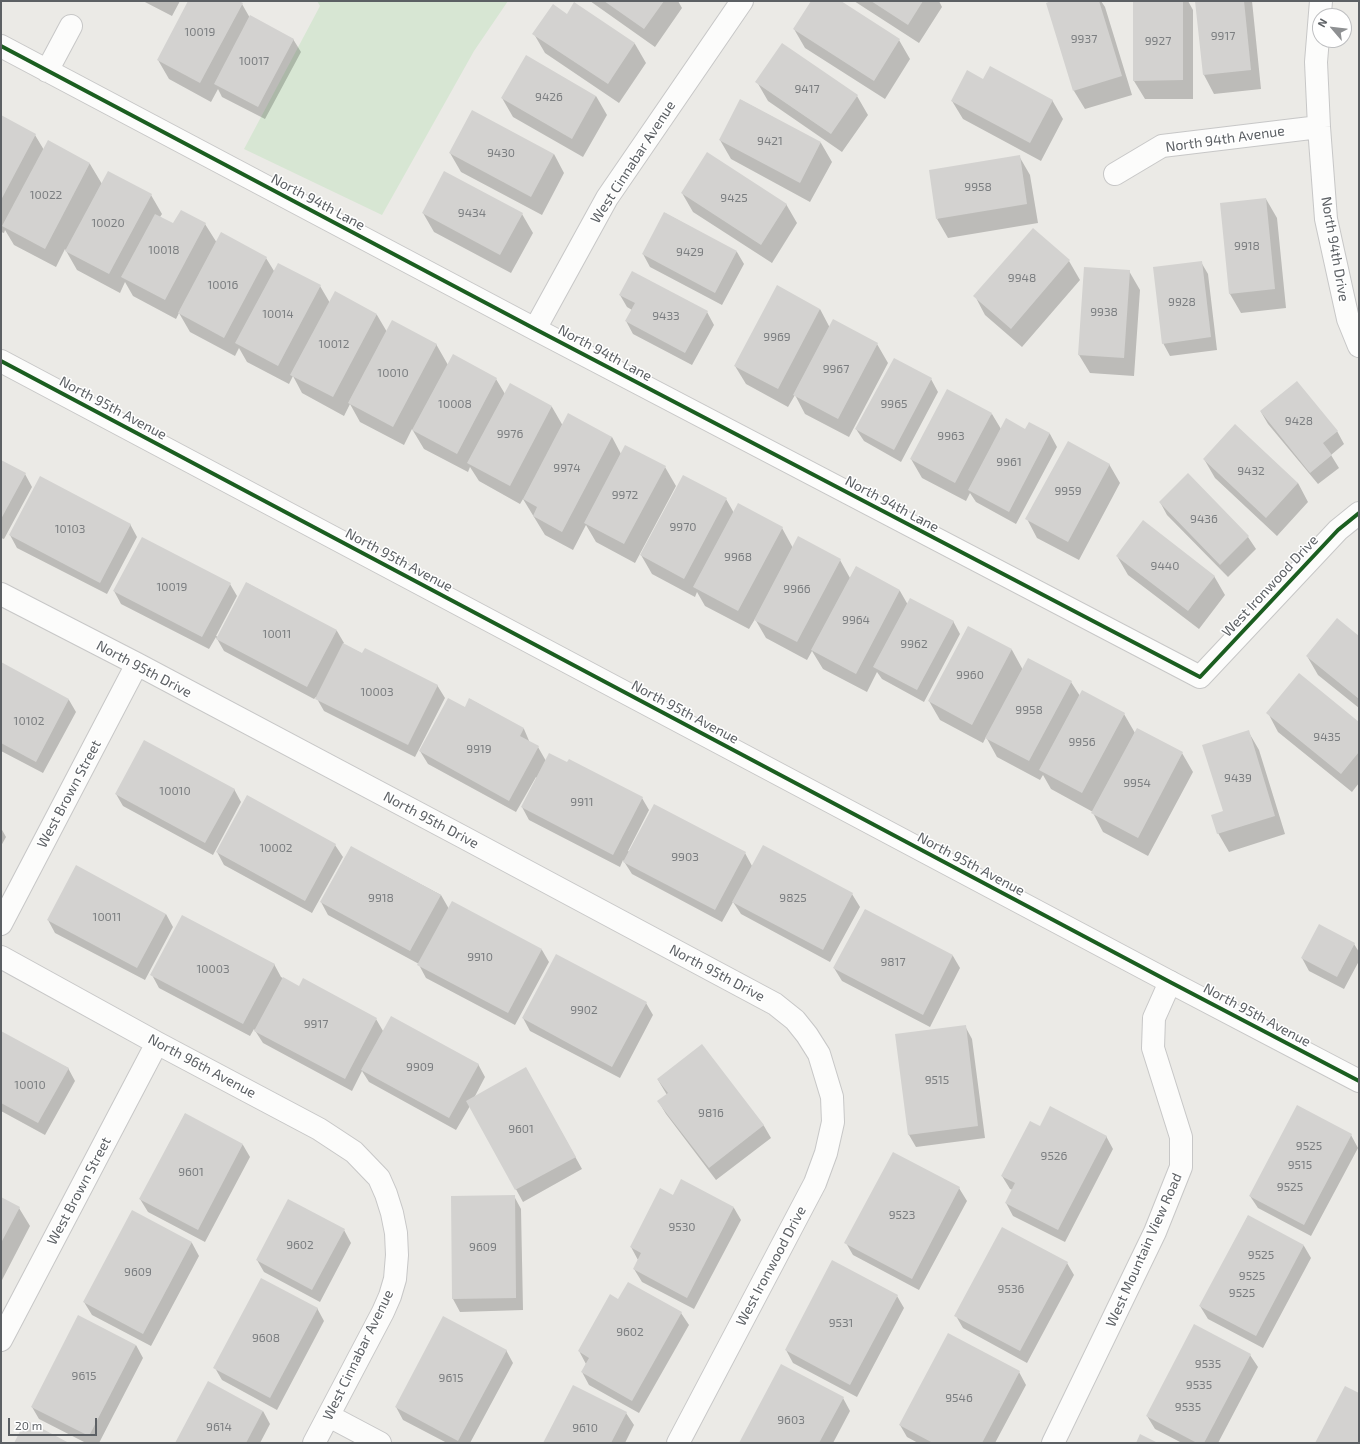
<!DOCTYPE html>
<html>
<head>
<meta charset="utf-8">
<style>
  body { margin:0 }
  #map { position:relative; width:1360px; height:1444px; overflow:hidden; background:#ebeae6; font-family:"Exo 2",sans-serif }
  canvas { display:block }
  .frame { position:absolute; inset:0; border:2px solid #5c6064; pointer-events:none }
  .north { position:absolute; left:1312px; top:8px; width:40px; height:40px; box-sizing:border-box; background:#fff; border:1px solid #bebfc1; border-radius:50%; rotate:298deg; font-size:11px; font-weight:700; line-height:16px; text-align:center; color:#5c6064 }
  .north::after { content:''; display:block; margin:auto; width:14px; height:18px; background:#8e9092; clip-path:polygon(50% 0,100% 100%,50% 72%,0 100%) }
  .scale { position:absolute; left:8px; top:1418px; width:89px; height:18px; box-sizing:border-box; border:2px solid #5c6064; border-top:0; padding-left:5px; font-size:12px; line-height:14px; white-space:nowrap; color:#5c6064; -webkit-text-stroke:3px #fff; paint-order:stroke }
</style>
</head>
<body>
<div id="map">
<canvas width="1360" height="1444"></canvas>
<div class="frame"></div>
<div class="north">N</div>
<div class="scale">20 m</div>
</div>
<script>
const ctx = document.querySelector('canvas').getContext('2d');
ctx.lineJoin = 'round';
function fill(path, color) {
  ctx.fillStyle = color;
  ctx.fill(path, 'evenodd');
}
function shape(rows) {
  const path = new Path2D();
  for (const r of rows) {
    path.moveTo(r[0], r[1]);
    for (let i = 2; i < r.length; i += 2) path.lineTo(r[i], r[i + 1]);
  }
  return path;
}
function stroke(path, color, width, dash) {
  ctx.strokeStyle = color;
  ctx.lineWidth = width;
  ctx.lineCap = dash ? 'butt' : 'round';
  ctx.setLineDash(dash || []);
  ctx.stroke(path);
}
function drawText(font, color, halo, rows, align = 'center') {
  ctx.font = font + ' "Exo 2",sans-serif';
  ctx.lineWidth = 3;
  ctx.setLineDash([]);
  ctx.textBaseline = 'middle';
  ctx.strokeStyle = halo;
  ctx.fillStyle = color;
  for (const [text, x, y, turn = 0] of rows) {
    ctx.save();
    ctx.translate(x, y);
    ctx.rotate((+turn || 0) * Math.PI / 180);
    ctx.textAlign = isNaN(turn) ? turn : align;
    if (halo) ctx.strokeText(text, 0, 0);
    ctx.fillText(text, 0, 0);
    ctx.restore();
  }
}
const green = shape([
  [317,1,508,1,474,51,382,215,244,149,320,6]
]);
const shadow = shape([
  [143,1,180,1,172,16],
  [189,1,237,1,242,4,250,18,293,39,301,52,265,119,222,97,218,89,211,102,169,79,158,60],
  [590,1,678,1,682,8,655,47],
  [812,1,839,1,899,40,910,59,885,99,805,48,794,29],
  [854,1,939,1,942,7,919,43],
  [1054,1,1101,1,1105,7,1132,95,1085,109,1074,91],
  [1134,1,1188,1,1193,10,1193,99,1145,99,1134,81],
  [1196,1,1252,1,1261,89,1214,94,1204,75],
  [575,4,635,44,646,63,619,103,545,53,534,34,567,15],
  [757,82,857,96,868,115,842,152,768,101],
  [596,96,607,115,583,157,513,117,502,98],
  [741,100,821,143,832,162,810,202,731,159,720,140],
  [1052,100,1063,119,1041,161,963,119,952,101],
  [1,117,35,135,44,150,48,142,90,164,102,184,151,195,162,214,160,217,174,225,205,224,217,243,266,258,274,271,320,286,330,303,335,293,377,315,387,332,436,344,448,365,496,379,505,394,510,385,552,407,563,426,612,437,621,454,665,467,676,486,635,563,596,542,586,525,573,550,545,535,523,499,520,504,479,481,470,467,468,472,424,449,412,429,404,445,360,422,350,404,344,416,302,393,293,376,289,384,247,362,239,348,235,356,190,332,179,313,176,319,133,296,125,282,120,293,77,270,65,249,56,267,14,245,5,230,4,233,1,232],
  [450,153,554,154,564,173,542,215,461,172],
  [1019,156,1030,175,1038,223,948,238,937,219],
  [682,193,786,204,797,223,772,263,693,212],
  [1266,199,1277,218,1286,308,1241,313,1230,294],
  [423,213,522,214,533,233,511,273,434,232],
  [665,213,737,252,744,264,722,305,650,267,643,254],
  [1033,229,1069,261,1080,280,1022,347,985,315,975,296],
  [1201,262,1208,274,1217,350,1170,356,1163,343],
  [1129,271,1140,290,1134,376,1090,373,1079,355],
  [620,295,707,312,714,325,692,365,633,334,626,321,632,310,627,307],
  [820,309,830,328,877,344,888,363,849,437,805,414,795,395,788,407,746,384,735,366],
  [931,379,938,392,901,462,864,441,856,429],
  [1261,412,1337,431,1344,444,1331,455,1339,468,1318,484,1268,424],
  [992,414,1001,429,1026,430,1029,423,1050,434,1057,447,1016,524,976,502,970,493,966,501,922,478,911,459],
  [1204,459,1298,483,1308,502,1277,536,1215,478],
  [1,461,25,474,32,487,4,539,1,538],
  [1109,464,1120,483,1079,560,1037,538,1027,519],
  [1188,475,1248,537,1256,549,1228,577,1167,515,1160,502],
  [726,499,734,513,782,528,793,548,840,560,850,578,856,567,900,591,908,605,953,621,960,634,924,702,882,679,877,672,867,692,823,669,812,651,807,660,766,638,755,619,749,629,705,606,697,592,695,597,652,574,641,555],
  [130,524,137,537,107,594,17,548,10,535],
  [1117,556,1214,576,1225,595,1199,629,1128,575],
  [247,583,337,631,344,643,343,644,363,654,437,685,445,698,415,757,324,711,316,697,314,699,224,651,216,637,209,649,121,604,114,591,230,584,237,596,216,636,218,637],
  [968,627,1012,650,1023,670,1071,682,1080,696,1124,714,1135,733,1182,753,1193,772,1148,856,1103,832,1093,813,1093,812,1051,789,1043,775,1040,780,997,757,986,737,983,743,940,720,929,701],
  [1359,637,1359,708,1318,675,1307,656],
  [1,664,69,700,76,712,43,773,1,751],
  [470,699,524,729,530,743,538,747,546,761,642,798,649,810,628,851,630,852,745,853,752,866,852,894,860,907,830,962,741,914,733,902,722,922,632,874,623,860,620,867,529,820,522,807,537,778,536,777,516,812,428,764,420,751,465,708],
  [1268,713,1359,723,1359,783,1352,792,1278,732],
  [1248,731,1259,750,1285,834,1229,852,1218,833],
  [234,789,241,802,213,855,123,806,116,794],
  [1,828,6,837,1,846],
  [335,845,343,857,312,913,224,865,217,852],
  [351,847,441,895,449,909,452,902,542,950,549,962,515,1025,426,978,419,965,419,964,328,915,321,902],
  [865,910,953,956,960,968,930,1027,842,981,834,968],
  [166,914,173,927,145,980,55,933,48,920],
  [1354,944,1359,952,1359,961,1344,989,1309,971,1302,958],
  [274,964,281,977,299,987,376,1019,383,1031,478,1064,485,1077,474,1098,533,1081,582,1169,523,1202,470,1106,456,1130,369,1082,362,1071,352,1091,263,1043,254,1029,250,1036,159,988,152,975],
  [646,1003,653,1015,620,1078,530,1031,523,1018],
  [965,1026,972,1039,985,1138,916,1147,909,1135,896,1035],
  [1,1032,68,1068,75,1081,45,1135,1,1111],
  [702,1046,764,1126,771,1138,716,1180,666,1114,658,1101,667,1095,658,1080],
  [185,1114,243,1145,250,1157,205,1242,148,1212,140,1199],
  [1040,1128,1106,1136,1113,1149,1065,1242,1013,1216,1006,1203,1013,1190,1010,1189,1002,1176],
  [1351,1135,1358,1148,1311,1236,1258,1208,1250,1196],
  [681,1181,734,1208,741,1220,694,1309,642,1282,634,1269,638,1260,631,1247,661,1190,673,1196],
  [959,1188,967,1201,919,1290,853,1255,846,1243],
  [514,1196,521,1209,523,1310,460,1312,453,1299,452,1197],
  [1,1198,19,1208,30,1226,1,1282],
  [133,1212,192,1243,199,1256,151,1346,92,1315,84,1302],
  [1248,1216,1304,1246,1311,1258,1263,1348,1208,1319,1200,1306],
  [344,1230,351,1243,320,1302,264,1272,257,1260],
  [1067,1263,1074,1275,1027,1363,963,1328,956,1316],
  [897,1296,904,1308,857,1397,793,1363,786,1350],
  [619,1300,681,1313,689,1325,639,1413,589,1385,582,1372,586,1364,579,1351],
  [317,1308,324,1321,277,1410,222,1380,215,1368],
  [136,1345,143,1358,99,1443,86,1443,39,1419,32,1407],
  [506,1350,513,1363,470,1443,447,1443,403,1420,396,1407],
  [1250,1355,1258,1367,1218,1443,1182,1443,1155,1429,1147,1416],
  [1019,1372,1026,1385,995,1443,918,1443,907,1437,900,1425],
  [843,1398,850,1411,833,1443,740,1443],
  [263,1411,270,1424,260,1443,176,1443],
  [626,1413,634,1425,625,1443,545,1443]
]);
const building = shape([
  [188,1,239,1,243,3,200,83,157,60],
  [604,1,664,1,644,29],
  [811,1,841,1,900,39,874,81,793,29],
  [871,1,923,1,908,25],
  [1051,1,1099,1,1122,76,1073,91,1046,3],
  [1133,1,1183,1,1183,80,1133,81],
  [1195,1,1244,1,1251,70,1203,75],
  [574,2,635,43,608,84,532,34,553,4,567,14],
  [250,15,294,39,258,107,214,84],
  [782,43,858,95,831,134,755,82],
  [526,55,596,96,572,139,501,98],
  [990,66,1053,100,1030,143,951,101,967,70,983,79],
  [740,99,821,142,800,183,719,140],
  [472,110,554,154,531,197,449,153],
  [1,115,36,134,1,200],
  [48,140,90,163,45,249,2,226],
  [707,152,787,204,761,245,681,193],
  [1020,155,1027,204,936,219,929,170],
  [108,171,152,194,109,274,65,251],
  [444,171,523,213,500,255,422,213],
  [1266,198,1275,289,1229,294,1220,203],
  [181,210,206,223,165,300,121,277,155,214,173,223],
  [664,212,737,251,715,293,642,254],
  [1033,228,1070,260,1011,329,973,296],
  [221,232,267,257,224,338,178,313],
  [1202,261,1211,337,1162,344,1153,267],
  [278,263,321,285,278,366,235,343],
  [1084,267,1130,270,1124,358,1078,355],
  [632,271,708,311,685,353,625,321,635,303,619,295],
  [777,285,820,309,778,389,734,366],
  [335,291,377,314,333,397,290,375],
  [833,319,878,343,838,419,793,395],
  [392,320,437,344,393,427,348,403],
  [453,354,497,378,457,454,412,430],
  [894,358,932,378,894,450,855,429],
  [1297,381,1338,431,1323,443,1332,455,1310,473,1260,411],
  [510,383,552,406,510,486,467,463],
  [947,389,992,413,955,483,910,459],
  [568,413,612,437,562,532,533,516,537,507,523,499],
  [1006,418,1025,429,1029,422,1050,433,1009,512,968,490],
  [1235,424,1298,483,1266,518,1203,459],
  [1068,441,1110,464,1068,542,1025,519],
  [625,445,666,466,624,544,584,523],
  [1,460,26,473,1,519],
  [1188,473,1249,536,1220,565,1159,502],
  [683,475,727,498,684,579,640,555],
  [40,476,131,524,100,583,9,535],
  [738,503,783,527,738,611,693,587],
  [1143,520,1215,576,1188,611,1116,556],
  [798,536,841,559,797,642,754,620],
  [142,537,231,583,202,637,113,591],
  [856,566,900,590,856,674,811,650],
  [246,582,337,630,307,687,216,639],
  [910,598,954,621,917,690,873,667],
  [1337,618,1359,636,1359,699,1306,656],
  [968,626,1012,649,972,725,928,701],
  [343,643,362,653,365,648,438,685,408,745,315,699],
  [1028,658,1072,681,1029,761,985,738],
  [1,662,69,699,36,762,1,743],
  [1299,673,1359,722,1359,752,1341,774,1266,713],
  [1082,690,1125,713,1082,793,1039,770],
  [448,698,465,707,469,698,524,728,520,736,539,746,509,801,419,751],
  [1137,728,1183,752,1138,838,1091,813],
  [1249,730,1275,816,1217,834,1211,815,1223,811,1202,745],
  [144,740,235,789,205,843,115,794],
  [549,753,567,762,569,759,643,797,613,855,521,807],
  [247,795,336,844,305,901,216,852],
  [654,804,746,852,715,910,623,862],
  [763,845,853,893,823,950,732,902],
  [351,846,441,895,410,951,320,902],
  [76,865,166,914,137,968,47,920],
  [452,901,542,949,508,1013,417,965],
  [865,909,953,955,923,1015,833,968],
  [182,915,275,964,243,1024,150,975],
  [1319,924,1355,943,1337,977,1301,958],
  [556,954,647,1002,612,1067,522,1018],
  [283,977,299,986,303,978,377,1018,345,1079,254,1031],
  [391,1016,479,1064,449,1118,361,1070],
  [966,1025,978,1126,908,1135,895,1034],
  [1,1031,69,1068,38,1123,1,1103],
  [702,1044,764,1125,709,1168,657,1101,668,1093,657,1079],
  [526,1067,576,1157,515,1190,466,1101],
  [1297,1105,1352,1134,1304,1225,1249,1196],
  [1050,1106,1107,1136,1058,1230,1005,1203,1015,1183,1001,1176,1030,1121,1040,1126],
  [185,1113,243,1144,198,1230,139,1199],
  [893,1152,960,1187,912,1279,844,1243],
  [681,1179,734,1207,687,1298,633,1269,641,1253,630,1247,660,1188,673,1195],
  [515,1195,516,1298,452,1299,451,1196],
  [1,1197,20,1207,1,1243],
  [288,1199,345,1229,312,1290,256,1260],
  [132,1210,192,1242,143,1334,83,1302],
  [1248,1215,1304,1245,1256,1336,1199,1306],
  [1002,1227,1068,1262,1020,1351,954,1316],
  [832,1260,898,1295,850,1385,785,1350],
  [261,1278,318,1308,270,1398,213,1368],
  [628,1282,682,1312,632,1401,581,1372,589,1358,578,1351,610,1294,618,1299],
  [78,1315,136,1345,89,1436,31,1407],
  [443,1316,507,1350,458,1441,395,1407],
  [1194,1324,1251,1354,1204,1443,1197,1443,1146,1416],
  [948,1333,1020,1371,982,1443,933,1443,899,1425],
  [781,1364,844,1397,819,1443,739,1443],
  [208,1381,263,1411,246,1443,175,1443],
  [573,1385,627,1412,611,1443,543,1443],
  [1345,1386,1359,1393,1359,1443,1315,1443],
  [26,1420,69,1443,14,1443],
  [1140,1434,1158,1443,1136,1443]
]);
const street = shape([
  [1321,1,1316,62,1319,127,1326,219,1348,319,1359,346],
  [1,46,535,329,1200,677,1338,530,1359,513],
  [47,71,71,26],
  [1115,174,1162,146,1319,127],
  [535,329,607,198,742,1],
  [1,594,137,664,463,837,775,1004,795,1020,807,1035,819,1054,832,1097,833,1122,826,1153,815,1183,678,1443],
  [1,924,137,664],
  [1,957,157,1043,319,1129,354,1152,379,1178,386,1194,392,1213,396,1233,397,1255,395,1279,390,1296,383,1312,314,1443],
  [1,1340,157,1043],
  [329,1416,380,1443],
  [1053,1443,1155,1232,1181,1167,1181,1137,1153,1048,1154,1018,1170,982]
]);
const secondary = shape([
  [1,361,1170,982,1359,1081]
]);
const cycleway = shape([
  [1,46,535,329,1200,677,1338,530,1359,513],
  [1,361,1170,982,1359,1081]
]);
const numberNames = [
  ["10019",200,32],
  ["9917",1223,36],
  ["9937",1084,39],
  ["9927",1158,41],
  ["10017",254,61],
  ["9417",807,89],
  ["9426",549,97],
  ["9421",770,141],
  ["9430",501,153],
  ["9958",978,187],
  ["10022",46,195],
  ["9425",734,198],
  ["9434",472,213],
  ["10020",108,223],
  ["9918",1247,246],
  ["10018",164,250],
  ["9429",690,252],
  ["9948",1022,278],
  ["10016",223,285],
  ["9928",1182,302],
  ["9938",1104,312],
  ["10014",278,314],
  ["9433",666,316],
  ["9969",777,337],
  ["10012",334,344],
  ["9967",836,369],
  ["10010",393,373],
  ["10008",455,404],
  ["9965",894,404],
  ["9428",1299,421],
  ["9976",510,434],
  ["9963",951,436],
  ["9961",1009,462],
  ["9974",567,468],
  ["9432",1251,471],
  ["9959",1068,491],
  ["9972",625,495],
  ["9436",1204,519],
  ["9970",683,527],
  ["10103",70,529],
  ["9968",738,557],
  ["9440",1165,566],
  ["10019",172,587],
  ["9966",797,589],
  ["9964",856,620],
  ["10011",277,634],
  ["9962",914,644],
  ["9960",970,675],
  ["10003",377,692],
  ["9958",1029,710],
  ["10102",29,721],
  ["9435",1327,737],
  ["9956",1082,742],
  ["9919",479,749],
  ["9439",1238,778],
  ["9954",1137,783],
  ["10010",175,791],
  ["9911",582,802],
  ["10002",276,848],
  ["9903",685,857],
  ["9918",381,898],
  ["9825",793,898],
  ["10011",107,917],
  ["9910",480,957],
  ["9817",893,962],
  ["10003",213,969],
  ["9902",584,1010],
  ["9917",316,1024],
  ["9909",420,1067],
  ["9515",937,1080],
  ["10010",30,1085],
  ["9816",711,1113],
  ["9601",521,1129],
  ["9525",1309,1146],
  ["9526",1054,1156],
  ["9515",1300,1165],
  ["9601",191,1172],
  ["9525",1290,1187],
  ["9523",902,1215],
  ["9530",682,1227],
  ["9602",300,1245],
  ["9609",483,1247],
  ["9525",1261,1255],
  ["9609",138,1272],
  ["9525",1252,1276],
  ["9536",1011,1289],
  ["9525",1242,1293],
  ["9531",841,1323],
  ["9602",630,1332],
  ["9608",266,1338],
  ["9535",1208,1364],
  ["9615",84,1376],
  ["9615",451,1378],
  ["9535",1199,1385],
  ["9546",959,1398],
  ["9535",1188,1407],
  ["9603",791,1420],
  ["9614",219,1427],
  ["9610",585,1428]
];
const streetNames = [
  ["North 94th Avenue",1225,139,-8],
  ["West Cinnabar Avenue",633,162,-57],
  ["North 94th Lane",318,202,28],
  ["North 94th Drive",1335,249,80],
  ["North 94th Lane",605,353,28],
  ["North 95th Avenue",113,408,28],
  ["North 94th Lane",892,504,28],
  ["North 95th Avenue",399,560,28],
  ["West Ironwood Drive",1270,586,-47],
  ["North 95th Drive",144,669,28],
  ["North 95th Avenue",685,712,28],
  ["West Brown Street",69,794,-62],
  ["North 95th Drive",431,820,28],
  ["North 95th Avenue",971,864,28],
  ["North 95th Drive",717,973,28],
  ["North 95th Avenue",1257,1015,28],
  ["North 96th Avenue",202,1066,28],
  ["West Brown Street",79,1191,-62],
  ["West Mountain View Road",1144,1250,-66],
  ["West Ironwood Drive",771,1266,-62],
  ["West Cinnabar Avenue",358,1355,-64]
];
fill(green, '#d7e6d3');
fill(shadow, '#0003');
fill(building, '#d3d2d0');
stroke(street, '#c7c7c7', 24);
stroke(secondary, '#c7c7c7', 24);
stroke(street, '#fcfcfb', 22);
stroke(secondary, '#fcfcfb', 22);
stroke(cycleway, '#1b5e20', 4);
drawText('12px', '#7b7e80', null, numberNames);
drawText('14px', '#5c6064', '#fff', streetNames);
</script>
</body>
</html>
